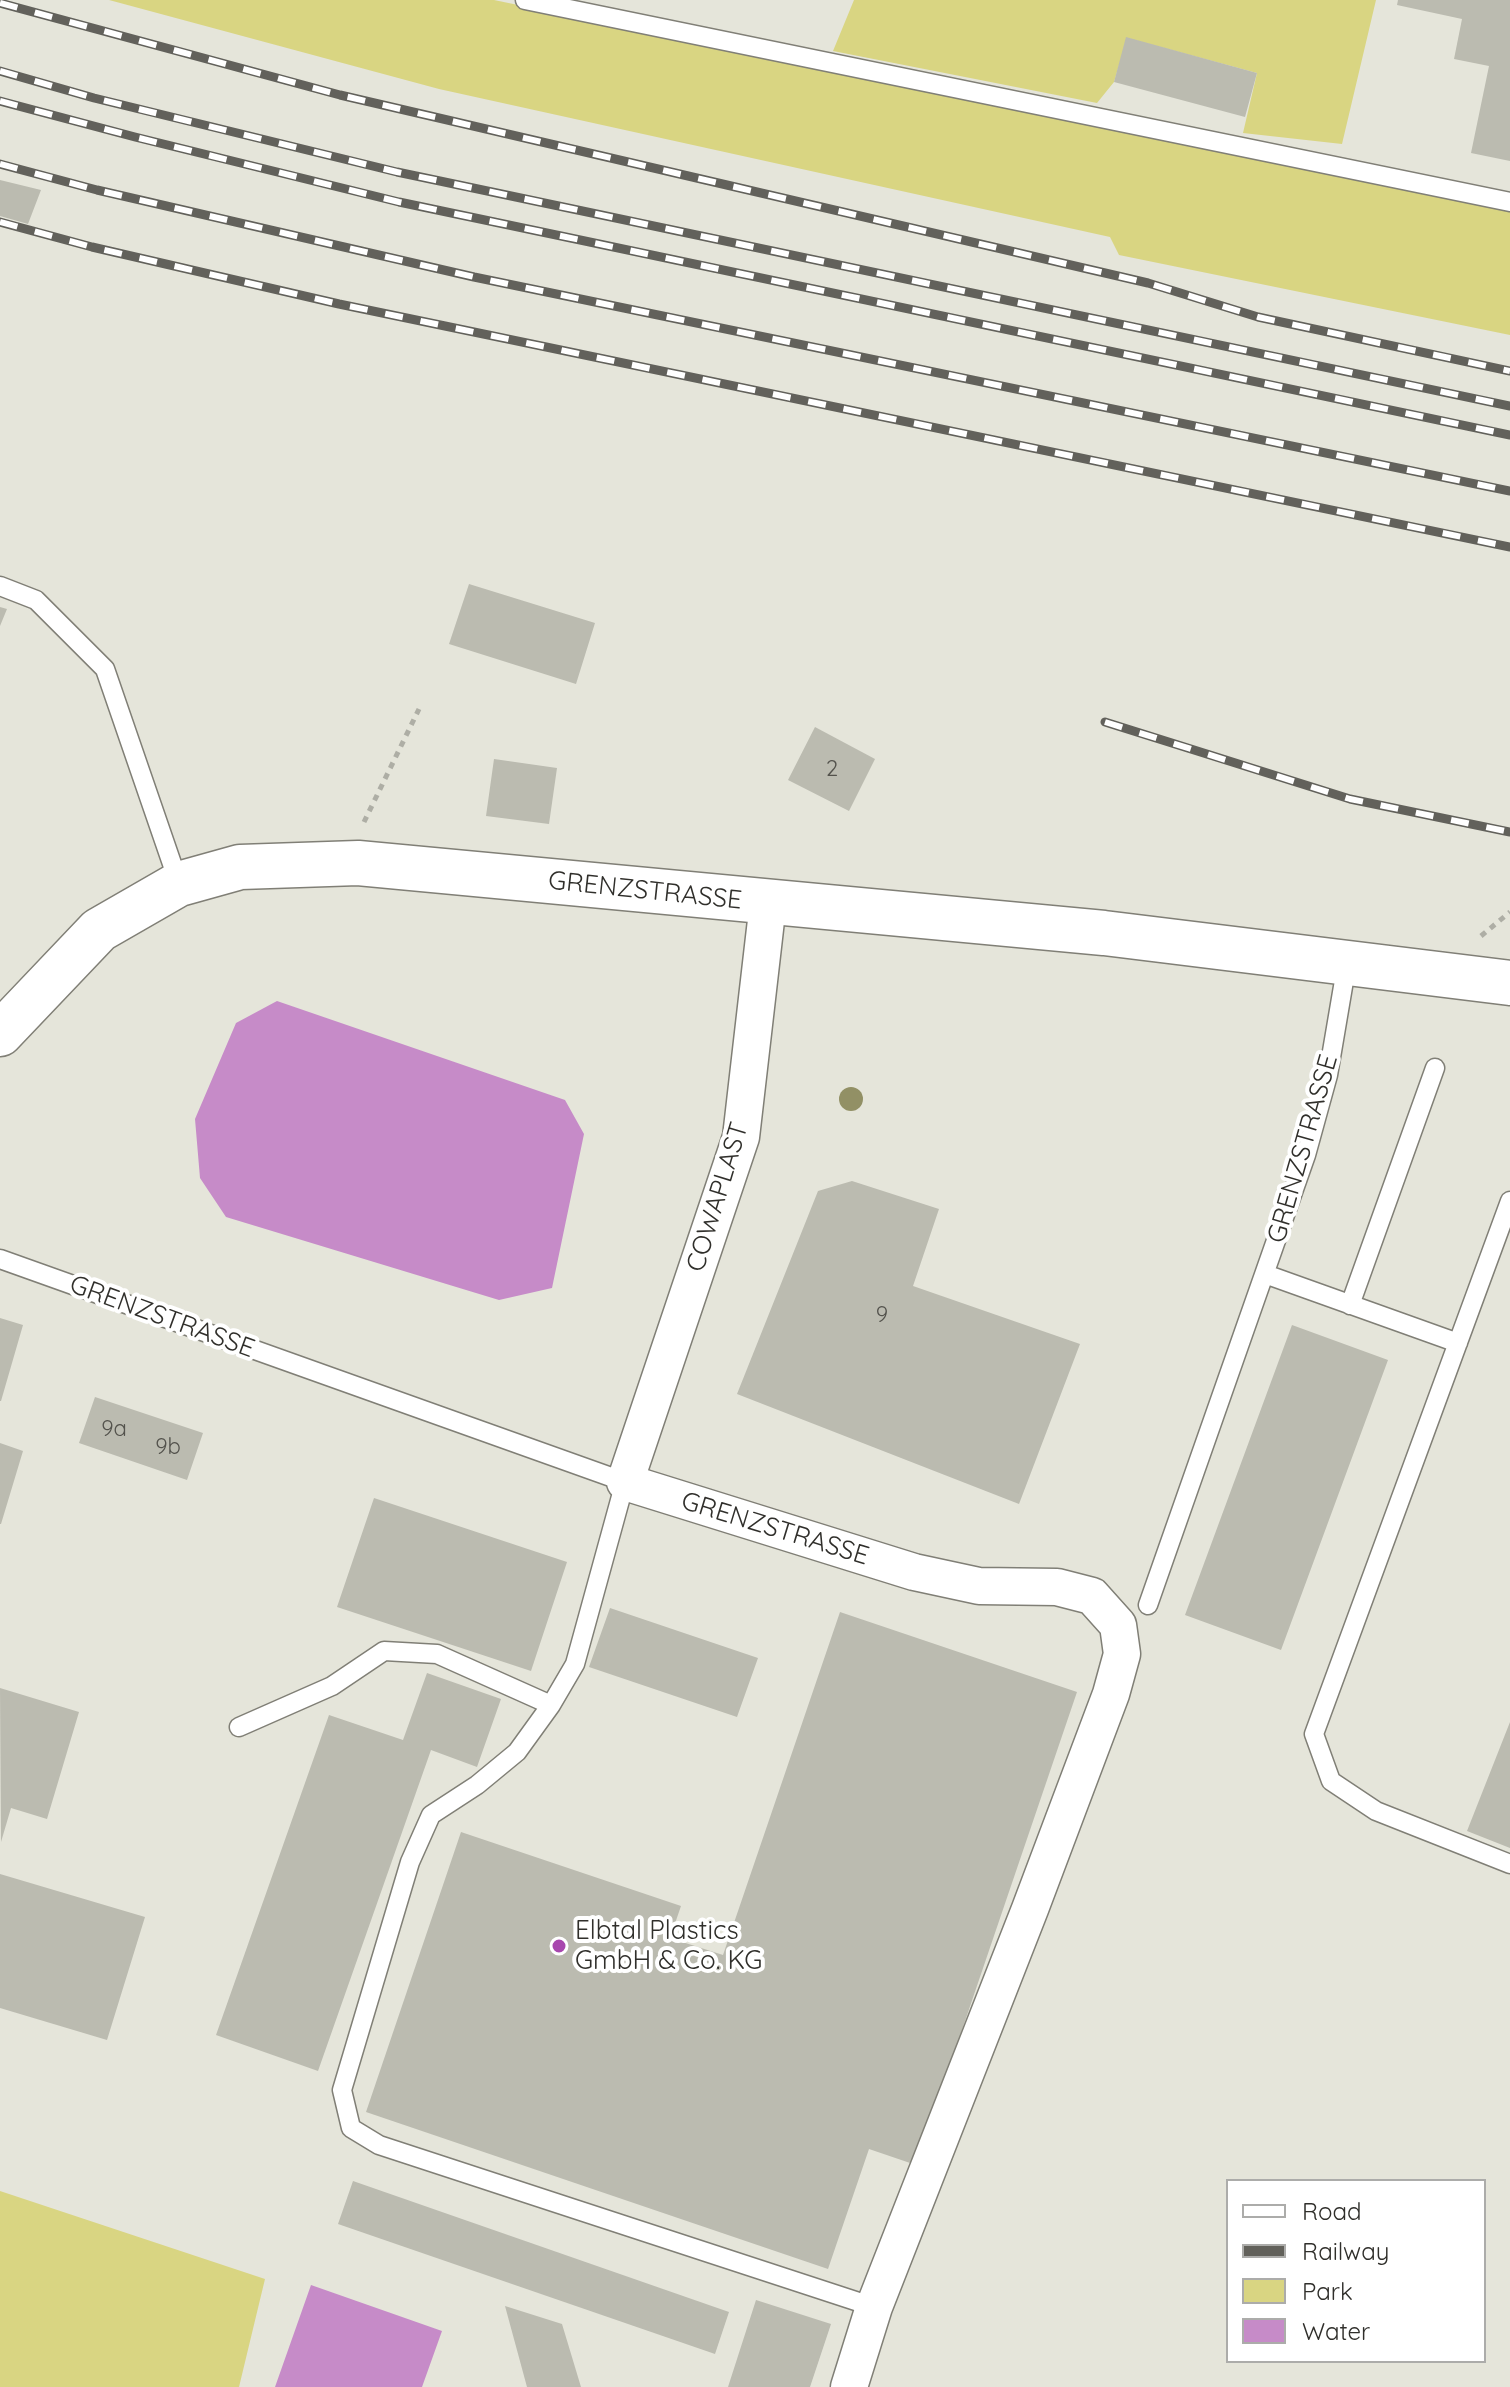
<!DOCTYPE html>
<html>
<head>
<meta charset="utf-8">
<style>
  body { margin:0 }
  #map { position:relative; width:1510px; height:2387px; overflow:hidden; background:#e5e5da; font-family:Quicksand,sans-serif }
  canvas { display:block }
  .legend { position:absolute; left:1226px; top:2179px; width:260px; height:184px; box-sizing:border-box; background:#fff; border:2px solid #acacaa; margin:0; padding:10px 14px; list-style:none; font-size:24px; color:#302f2b }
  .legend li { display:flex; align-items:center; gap:16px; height:40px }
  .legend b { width:40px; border:2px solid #acacaa }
</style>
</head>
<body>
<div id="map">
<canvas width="1510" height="2387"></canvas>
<ul class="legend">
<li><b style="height:10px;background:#fff"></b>Road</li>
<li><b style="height:10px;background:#62615b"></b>Railway</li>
<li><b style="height:22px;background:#d9d582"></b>Park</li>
<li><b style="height:22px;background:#c68bc8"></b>Water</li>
</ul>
</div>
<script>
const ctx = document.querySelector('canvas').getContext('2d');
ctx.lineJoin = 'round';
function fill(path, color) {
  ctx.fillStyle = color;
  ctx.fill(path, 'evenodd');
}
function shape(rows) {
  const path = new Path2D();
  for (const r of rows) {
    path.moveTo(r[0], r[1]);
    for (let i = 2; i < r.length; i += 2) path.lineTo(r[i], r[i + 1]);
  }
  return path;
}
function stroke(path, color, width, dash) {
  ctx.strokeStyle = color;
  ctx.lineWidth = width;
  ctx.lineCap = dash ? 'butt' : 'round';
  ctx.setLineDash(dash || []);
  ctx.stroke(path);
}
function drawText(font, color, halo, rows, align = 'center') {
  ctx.font = font + ' Quicksand,sans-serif';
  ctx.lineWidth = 8;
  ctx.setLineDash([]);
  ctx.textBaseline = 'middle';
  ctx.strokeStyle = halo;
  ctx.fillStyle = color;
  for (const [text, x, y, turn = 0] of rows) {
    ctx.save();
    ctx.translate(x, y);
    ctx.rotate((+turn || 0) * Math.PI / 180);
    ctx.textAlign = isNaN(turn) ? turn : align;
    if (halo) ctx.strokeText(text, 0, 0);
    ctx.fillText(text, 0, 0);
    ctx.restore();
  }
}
const green = shape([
  [109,0,494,0,1510,211,1510,335,1119,255,1110,237,439,89],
  [854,0,1376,0,1342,144,1243,133,1257,73,1127,38,1114,82,1097,103,833,51],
  [0,2191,265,2279,239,2387,0,2387]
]);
const water = shape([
  [277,1001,565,1100,584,1134,552,1288,499,1300,226,1217,200,1178,195,1119,236,1023],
  [311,2285,442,2331,422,2387,275,2387]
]);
const building = shape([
  [1398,0,1510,0,1510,161,1471,153,1489,66,1454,59,1462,19,1397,5],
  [1126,37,1257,73,1245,117,1114,82],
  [0,180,41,190,28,224,0,216],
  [469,584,595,623,576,684,449,644],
  [0,607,7,609,0,626],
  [815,727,875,759,849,811,788,780],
  [494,759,557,768,549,824,486,816],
  [852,1181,939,1209,913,1286,1080,1344,1019,1504,737,1394,818,1191],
  [0,1318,23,1325,1,1401,0,1401],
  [1292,1325,1388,1360,1281,1650,1185,1615],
  [95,1397,203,1433,187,1480,79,1443],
  [0,1443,23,1451,1,1524,0,1524],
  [374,1498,567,1562,531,1671,337,1607],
  [610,1608,758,1658,737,1717,589,1667],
  [840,1612,1077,1692,916,2165,869,2149,828,2269,366,2112,461,1832,681,1906,670,1938,723,1955],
  [427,1673,501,1699,477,1767,431,1750,318,2071,216,2035,329,1715,403,1740],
  [0,1688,79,1712,47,1819,11,1808,1,1842],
  [1510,1722,1510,1848,1467,1831],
  [0,1874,145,1917,107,2040,0,2008],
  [353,2181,729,2312,715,2354,338,2224],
  [756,2300,831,2324,810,2387,728,2387],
  [505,2306,562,2324,581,2387,527,2387]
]);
const path = shape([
  [364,822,419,709],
  [1481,936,1510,912]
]);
const lane = shape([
  [525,0,1510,202],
  [0,586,36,600,105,669,179,884],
  [1510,1201,1314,1734,1331,1781,1376,1811,1510,1864],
  [0,1259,625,1482,575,1664,551,1705,517,1752,477,1785,431,1815,410,1862,342,2090,351,2128,379,2145,874,2307],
  [1265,1274,1458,1343],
  [1350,1305,1435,1068],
  [1148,1605,1306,1155,1328,1075,1347,963],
  [239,1727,332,1686,384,1651,437,1654,551,1705]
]);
const street = shape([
  [768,903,741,1137,625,1482,914,1572,979,1586,1057,1587,1092,1596,1118,1625,1122,1654,1111,1694,1030,1909,874,2307,849,2387]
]);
const secondary = shape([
  [0,1034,99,930,179,884,240,867,358,863,1104,933,1510,983]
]);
const rail = shape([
  [0,3,340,95,1148,283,1258,317,1510,371],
  [0,71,94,98,397,172,1510,406],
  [0,101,135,137,399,202,1510,435],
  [0,164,97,190,474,277,1510,491],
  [0,222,92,247,339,304,1510,547],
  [1105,722,1350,799,1510,832]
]);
const trees = [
  [851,1099]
];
const markers = [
  [559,1946,8,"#a847ae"]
];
const numberNames = [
  ["2",832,769],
  ["9",882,1315],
  ["9a",114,1429],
  ["9b",168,1447]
];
const streetNames = [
  ["GRENZSTRASSE",645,891,6],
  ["GRENZSTRASSE",1303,1149,-74],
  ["COWAPLAST",718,1197,-73],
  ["GRENZSTRASSE",162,1317,20],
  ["GRENZSTRASSE",775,1529,17]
];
const poiNames = [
  ["Elbtal Plastics",575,1931],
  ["GmbH & Co. KG",575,1961]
];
fill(green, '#d9d582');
fill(water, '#c68bc8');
fill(building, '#bbbbb0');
stroke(lane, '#807f76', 21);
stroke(street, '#807f76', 39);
stroke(secondary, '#807f76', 47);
stroke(path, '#aeaea5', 5, [6, 6]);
stroke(lane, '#fff', 18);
stroke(street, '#fff', 36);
stroke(secondary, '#fff', 44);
stroke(rail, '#62615b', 9);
stroke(rail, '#fff', 6, [18]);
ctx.fillStyle = '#929065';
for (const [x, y] of trees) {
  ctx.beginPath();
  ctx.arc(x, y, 12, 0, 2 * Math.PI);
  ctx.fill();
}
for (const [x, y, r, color] of markers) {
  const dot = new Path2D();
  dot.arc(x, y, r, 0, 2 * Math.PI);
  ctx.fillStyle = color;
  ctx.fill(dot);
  stroke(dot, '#fff', 3);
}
drawText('22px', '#53524c', null, numberNames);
drawText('26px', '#302f2b', '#fff', streetNames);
drawText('26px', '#302f2b', '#fff', poiNames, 'left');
</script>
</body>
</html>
